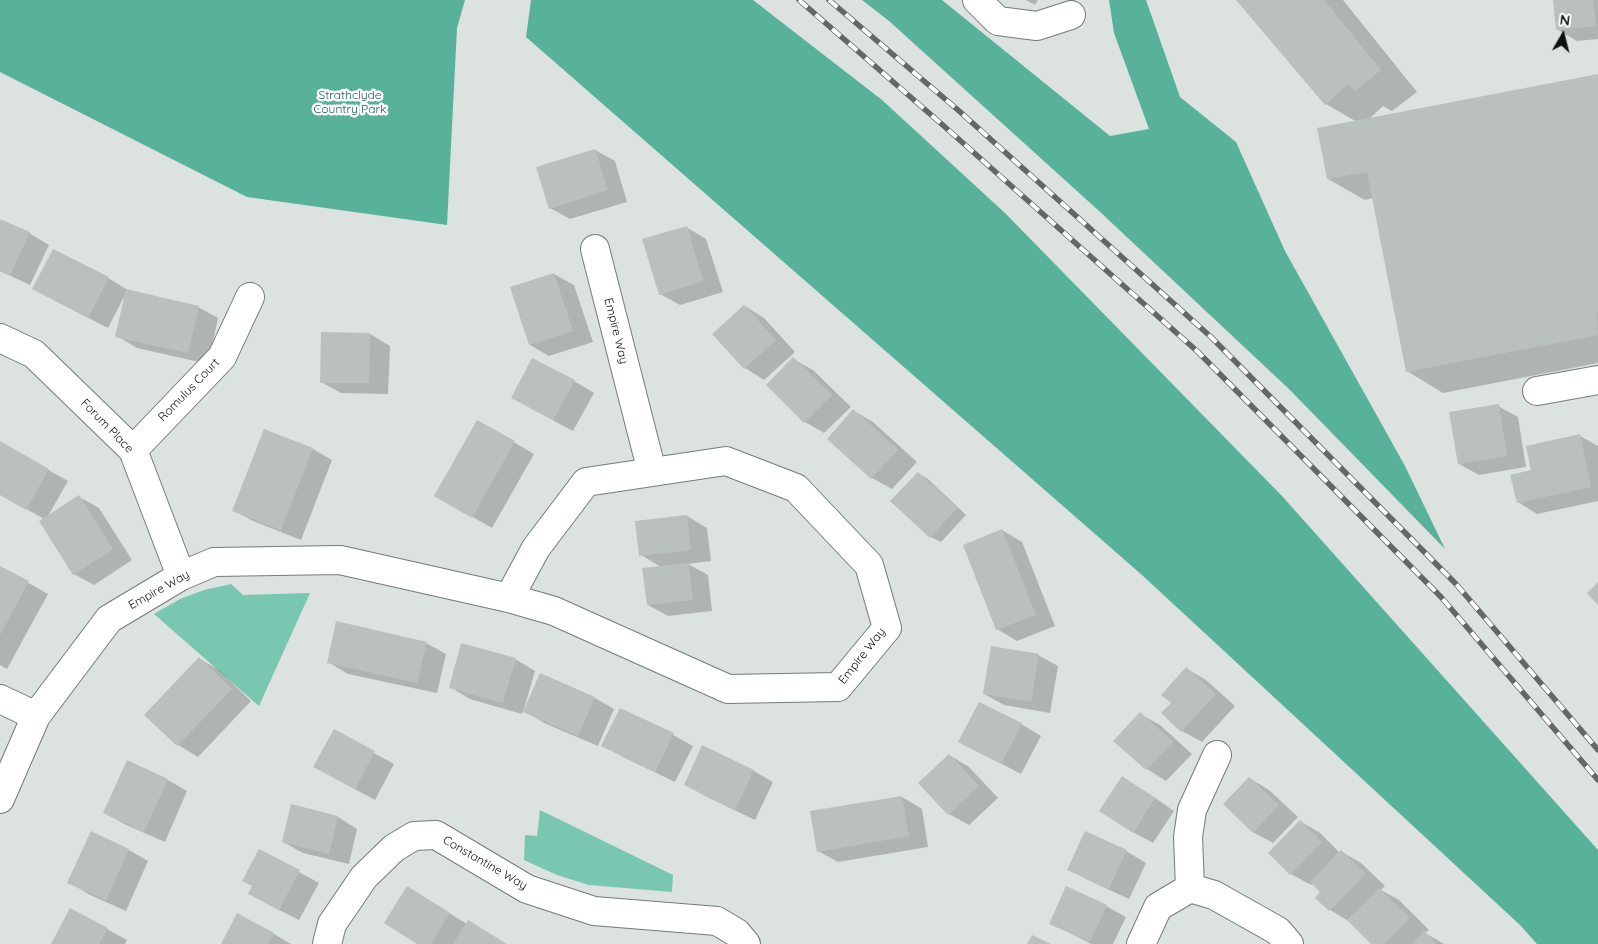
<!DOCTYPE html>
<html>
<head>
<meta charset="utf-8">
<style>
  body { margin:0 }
  #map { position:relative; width:1598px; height:944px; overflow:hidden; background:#dbe2df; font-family:Quicksand,sans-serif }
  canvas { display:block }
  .north { position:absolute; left:1538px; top:10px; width:50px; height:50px; -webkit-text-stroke:4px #fff; paint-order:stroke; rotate:8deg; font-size:14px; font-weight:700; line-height:20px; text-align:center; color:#101211 }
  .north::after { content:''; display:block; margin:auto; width:18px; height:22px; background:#101211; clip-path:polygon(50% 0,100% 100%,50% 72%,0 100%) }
</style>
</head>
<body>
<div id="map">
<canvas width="1598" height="944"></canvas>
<div class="north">N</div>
</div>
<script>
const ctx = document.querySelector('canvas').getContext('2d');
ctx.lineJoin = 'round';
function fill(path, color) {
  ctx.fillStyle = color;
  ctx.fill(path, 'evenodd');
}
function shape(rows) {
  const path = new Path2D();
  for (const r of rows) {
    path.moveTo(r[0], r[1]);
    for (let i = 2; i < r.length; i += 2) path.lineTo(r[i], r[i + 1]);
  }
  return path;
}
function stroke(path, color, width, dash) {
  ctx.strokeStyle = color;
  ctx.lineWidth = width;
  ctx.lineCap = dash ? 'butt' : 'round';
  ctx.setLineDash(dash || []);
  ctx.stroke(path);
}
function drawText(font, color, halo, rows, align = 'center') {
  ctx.font = font + ' Quicksand,sans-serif';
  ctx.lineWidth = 5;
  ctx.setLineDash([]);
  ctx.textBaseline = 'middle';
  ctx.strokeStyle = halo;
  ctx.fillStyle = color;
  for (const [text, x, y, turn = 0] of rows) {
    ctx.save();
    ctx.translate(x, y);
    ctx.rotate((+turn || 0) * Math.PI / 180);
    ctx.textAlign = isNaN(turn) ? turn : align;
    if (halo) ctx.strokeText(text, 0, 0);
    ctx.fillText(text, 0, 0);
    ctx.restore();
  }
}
const green = shape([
  [231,584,243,595,310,593,259,706,154,614,180,599,204,590],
  [540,810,673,875,672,892,589,885,557,875,524,860,525,835,537,836]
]);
const forest = shape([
  [0,0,465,0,457,28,447,225,247,197,0,72],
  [531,0,753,0,882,100,1005,213,1282,496,1598,850,1598,944,1537,944,1520,925,1142,575,526,37],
  [862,0,942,0,1110,136,1149,129,1114,33,1109,0,1146,0,1180,97,1236,142,1285,251,1405,466,1445,549,1289,389,1098,210,889,21]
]);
const shadow = shape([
  [1026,0,1038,0,1035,5],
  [1238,0,1343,0,1417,92,1392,111,1383,106,1368,120,1598,76,1598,363,1443,393,1407,371,1373,198,1365,200,1328,179,1357,122,1326,104],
  [1554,0,1598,0,1598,39,1577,41,1558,30],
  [595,150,615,161,627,202,570,219,550,208],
  [0,220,29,233,49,245,30,285,0,271],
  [686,227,706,239,723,292,680,305,660,294],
  [554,274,574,285,593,342,549,356,530,345],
  [108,278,128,290,198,307,218,318,208,364,137,348,117,336,125,295,108,328,54,300],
  [745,306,764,318,795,352,764,380,745,368],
  [370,334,390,346,388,394,341,393,321,382],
  [793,359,813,370,851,407,824,433,805,422],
  [574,381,594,393,573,431,532,409],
  [1498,406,1518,417,1526,467,1479,475,1459,464],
  [854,411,873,422,917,462,892,489,872,478],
  [478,421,534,454,492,528,436,496],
  [1580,436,1598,446,1598,501,1537,514,1518,502,1533,471],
  [0,443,68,481,48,516,79,497,99,508,132,560,94,585,74,574,44,519,0,494],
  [313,449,332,460,301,540,253,521,233,510],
  [918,473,928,479,966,515,941,542,931,537],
  [687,516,707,528,711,561,688,564,708,575,712,611,668,616,648,605,661,567,641,555],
  [1002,530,1022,542,1055,626,1017,641,997,629],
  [0,567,48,594,7,669,0,665],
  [426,643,446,654,437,693,348,674,328,662],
  [1038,655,1058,666,1050,713,1004,705,984,694],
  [200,659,219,670,251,701,198,757,178,745,146,715],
  [515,659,535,671,524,709,525,709,541,674,595,698,614,709,598,746,544,723,523,710,522,714,470,699,450,687],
  [1187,669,1206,680,1235,706,1202,742,1182,731,1172,703],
  [620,709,673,735,693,746,675,782,623,757,603,745],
  [1140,714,1160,725,1192,754,1166,781,1147,769],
  [1021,724,1041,736,1021,774,960,742],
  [334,731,394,764,375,800,334,778],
  [703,747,754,771,773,782,755,820,705,796,685,784],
  [949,755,969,767,998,798,969,825,949,814],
  [128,762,168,780,187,791,165,842,124,824,105,813],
  [1249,778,1269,790,1298,817,1273,843,1253,832],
  [1142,789,1174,811,1153,843,1133,832],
  [902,797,922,809,928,847,838,862,818,851],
  [338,817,357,829,349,864,303,853,283,842],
  [1300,821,1320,833,1340,853,1342,852,1361,863,1385,886,1381,890,1399,900,1429,930,1425,933,1444,944,1373,944,1350,922,1330,910,1317,898,1322,892,1313,883,1311,885,1291,874,1269,853],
  [91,833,129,850,148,861,126,911,88,894,69,882],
  [1126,851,1146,863,1129,899,1088,880,1068,869],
  [299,872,319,883,299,920,269,905],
  [427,899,467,924,506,944,420,944],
  [1106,906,1126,917,1113,944,1091,944,1051,923],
  [238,915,274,934,291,944,223,944],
  [107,929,127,940,125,944,53,944]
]);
const building = shape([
  [1236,0,1324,0,1381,70,1355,91,1348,84,1325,105],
  [1553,0,1593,0,1596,26,1556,30],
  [1598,74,1598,312,1596,313,1598,335,1406,372,1367,172,1327,179,1317,128],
  [595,149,608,190,549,209,536,167],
  [0,219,30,232,10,275,0,270],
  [687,226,703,281,659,295,642,239],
  [53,249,109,277,88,318,32,289],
  [554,273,573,331,529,345,510,287],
  [126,289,199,306,188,353,115,337],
  [744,305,776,340,744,369,712,334],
  [321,332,370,333,369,383,320,383],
  [793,357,832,395,804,423,766,385],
  [532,358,575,380,553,420,511,398],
  [1499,404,1507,456,1458,464,1449,412],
  [853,409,898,450,871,479,827,439],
  [477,420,515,441,472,518,434,496],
  [264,429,313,448,281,530,232,511],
  [1580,434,1591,487,1517,503,1510,475,1531,470,1526,446],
  [0,441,49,469,26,510,0,495],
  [918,472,957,508,930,538,890,501],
  [79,495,113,549,73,575,39,521],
  [687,515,691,550,639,556,635,521],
  [1002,529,1036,615,996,630,963,545],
  [688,563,693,600,647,605,642,568],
  [0,566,29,581,0,635],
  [1598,582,1598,605,1587,593],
  [336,621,427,642,417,683,327,663],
  [461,643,516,658,503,703,449,688],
  [991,646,1039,654,1031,702,983,694],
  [199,657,232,689,177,746,144,715],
  [1186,667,1216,694,1181,732,1161,713,1171,703,1161,695],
  [540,673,595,697,578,736,523,712],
  [979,702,1022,723,1001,764,958,742],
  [620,708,674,733,655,772,601,746],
  [1140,712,1173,742,1146,770,1113,741],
  [334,729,375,751,355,789,313,767],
  [702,745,754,770,735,810,684,785],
  [949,754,979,786,948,815,918,783],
  [127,760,168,779,144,832,103,813],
  [1122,776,1155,798,1133,833,1099,811],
  [1249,777,1279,805,1253,833,1223,804],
  [902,796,909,836,817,852,810,811],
  [291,804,338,816,329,854,282,842],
  [1300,820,1322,842,1290,875,1268,853],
  [91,831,129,849,106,900,67,883],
  [1085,831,1127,850,1109,889,1067,870],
  [259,849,300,870,279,910,248,894,252,886,242,881],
  [1341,850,1366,874,1329,911,1315,898,1320,892,1310,882],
  [407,886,450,913,431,944,417,944,384,923],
  [1066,886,1107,905,1090,942,1049,924],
  [1379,888,1410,918,1384,944,1371,944,1347,920],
  [70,908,108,928,99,944,51,944],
  [237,913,274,933,268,944,221,944],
  [468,920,507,944,453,944],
  [1424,931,1437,944,1411,944],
  [1032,935,1051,944,1027,944]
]);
const minor = shape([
  [977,0,998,21,1037,26,1071,15],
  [595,249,652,472],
  [0,338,34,354,133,450,181,576],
  [1537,391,1598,380],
  [133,450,222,357,250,297],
  [0,699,36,716],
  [0,799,36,716,109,619,181,576,214,562,340,560,509,598,554,611,728,689,838,687,887,628,869,565,796,488,726,461,586,482,536,548,509,598],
  [1190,888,1188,837,1192,810,1217,755],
  [327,944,332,924,364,877,394,848,414,836,436,835,527,889,594,911,717,921,737,933,746,944],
  [1141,944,1158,907,1190,888,1214,895,1278,931,1289,944]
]);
const rail = shape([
  [799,0,945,127,1198,352,1441,597,1598,780],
  [829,0,958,110,1211,337,1456,584,1598,750]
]);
const parkNames = [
  ["Strathclyde",350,95],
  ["Country Park",350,109]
];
const streetNames = [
  ["Empire Way",616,331,76],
  ["Romulus Court",189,390,-46],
  ["Forum Place",107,426,46],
  ["Empire Way",159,590,-29],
  ["Empire Way",862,656,-52],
  ["Constantine Way",485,863,30]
];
fill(green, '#79c7b0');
fill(forest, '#58b299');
fill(shadow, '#0003');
fill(building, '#b9c0be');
stroke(minor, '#757b79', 30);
stroke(minor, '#fff', 28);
stroke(rail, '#636765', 5.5);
stroke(rail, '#fff', 4, [11]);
drawText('12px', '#145d4d', '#fff', parkNames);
drawText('12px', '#101211', '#fff', streetNames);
</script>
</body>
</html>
